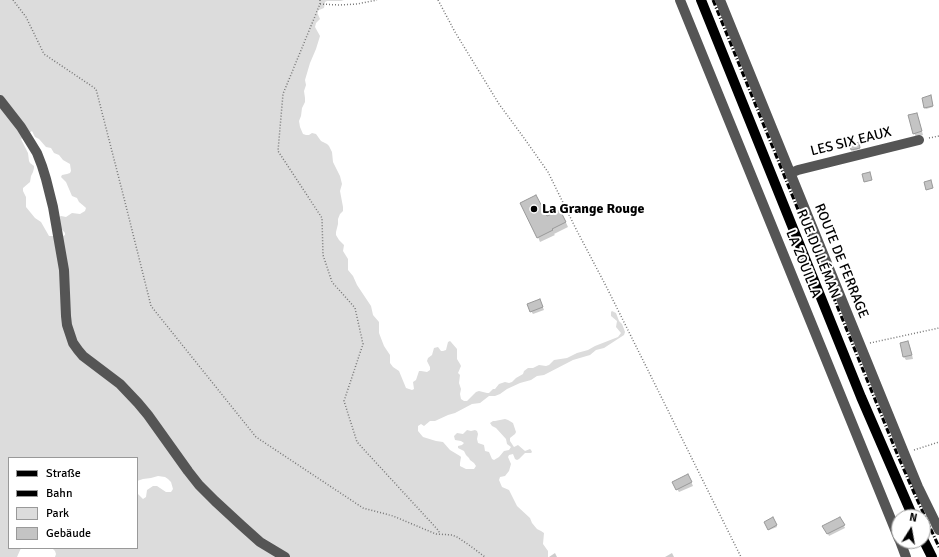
<!DOCTYPE html>
<html>
<head>
<meta charset="utf-8">
<style>
  body { margin:0 }
  #map { position:relative; width:939px; height:557px; overflow:hidden; background:#fff; font-family:Signika,sans-serif }
  canvas { display:block }
  .legend { position:absolute; left:8px; top:457px; width:130px; height:92px; box-sizing:border-box; background:#fff; border:1px solid #999; margin:0; padding:5px 7px; list-style:none; font-size:12px; color:#000 }
  .legend li { display:flex; align-items:center; gap:8px; height:20px }
  .legend b { width:20px; border:1px solid #999 }
  .north { position:absolute; left:891px; top:509px; width:40px; height:40px; box-sizing:border-box; background:#fff; border:1px solid #999; border-radius:50%; rotate:11deg; font-size:11px; font-weight:700; line-height:16px; text-align:center; color:#000 }
  .north::after { content:''; display:block; margin:auto; width:14px; height:18px; background:#000; clip-path:polygon(50% 0,100% 100%,50% 72%,0 100%) }
</style>
</head>
<body>
<div id="map">
<canvas width="939" height="557"></canvas>
<ul class="legend">
<li><b style="height:5px;background:#000"></b>Straße</li>
<li><b style="height:5px;background:#000"></b>Bahn</li>
<li><b style="height:11px;background:#dcdcdc"></b>Park</li>
<li><b style="height:11px;background:#c4c4c4"></b>Gebäude</li>
</ul>
<div class="north">N</div>
</div>
<script>
const ctx = document.querySelector('canvas').getContext('2d');
ctx.lineJoin = 'round';
function fill(path, color) {
  ctx.fillStyle = color;
  ctx.fill(path, 'evenodd');
}
function shape(rows) {
  const path = new Path2D();
  for (const r of rows) {
    path.moveTo(r[0], r[1]);
    for (let i = 2; i < r.length; i += 2) path.lineTo(r[i], r[i + 1]);
  }
  return path;
}
function stroke(path, color, width, dash) {
  ctx.strokeStyle = color;
  ctx.lineWidth = width;
  ctx.lineCap = dash ? 'butt' : 'round';
  ctx.setLineDash(dash || []);
  ctx.stroke(path);
}
function drawText(font, color, halo, rows, align = 'center') {
  ctx.font = font + ' Signika,sans-serif';
  ctx.lineWidth = 4;
  ctx.setLineDash([]);
  ctx.textBaseline = 'middle';
  ctx.strokeStyle = halo;
  ctx.fillStyle = color;
  for (const [text, x, y, turn = 0] of rows) {
    ctx.save();
    ctx.translate(x, y);
    ctx.rotate((+turn || 0) * Math.PI / 180);
    ctx.textAlign = isNaN(turn) ? turn : align;
    if (halo) ctx.strokeText(text, 0, 0);
    ctx.fillText(text, 0, 0);
    ctx.restore();
  }
}
const green = shape([
  [0,0,344,0,341,1,327,1,325,2,324,8,319,10,317,12,320,19,316,23,315,27,320,36,316,49,310,63,305,80,306,85,304,91,305,98,305,102,302,108,301,116,299,121,300,127,303,134,306,135,309,135,312,133,316,134,321,141,327,144,329,146,332,152,333,162,340,176,342,184,340,191,343,207,343,211,340,214,338,219,338,224,336,232,336,235,339,240,344,245,343,251,348,259,348,270,353,276,357,285,371,306,373,315,379,322,379,333,384,346,390,355,390,363,393,367,399,371,406,388,412,390,414,389,413,382,416,380,419,371,421,371,427,372,430,370,430,367,427,361,428,358,432,355,434,348,438,347,441,351,443,351,446,350,448,342,450,341,451,342,457,349,457,359,460,364,461,366,458,373,460,375,459,383,461,389,460,394,461,399,464,401,467,401,476,392,479,391,487,393,489,393,493,389,495,389,499,384,505,382,509,383,512,382,516,378,523,374,524,371,528,368,533,368,539,365,546,366,549,365,554,360,567,358,577,353,588,350,595,346,618,337,621,333,616,327,617,321,611,316,611,312,612,311,616,313,619,321,622,324,624,329,625,332,624,335,604,348,596,350,590,355,573,360,544,375,537,376,531,380,520,383,507,389,500,394,495,396,489,396,480,403,472,404,455,413,448,415,435,421,430,421,424,426,421,424,418,426,418,431,423,437,436,441,443,442,450,450,460,456,461,457,460,463,460,466,466,469,474,469,476,466,474,463,470,460,469,458,466,455,464,451,458,448,458,446,462,445,464,443,461,441,455,440,454,436,457,433,463,434,467,430,471,431,475,430,477,431,478,434,477,439,478,443,484,445,485,451,489,452,492,459,494,460,499,457,504,451,509,450,511,447,507,444,506,439,496,428,492,426,490,423,493,421,495,421,505,419,508,420,513,423,516,432,515,434,510,438,510,441,514,447,518,445,525,451,530,449,531,450,532,452,531,453,525,453,519,459,517,460,515,459,513,454,509,455,508,457,511,464,509,471,505,476,500,477,499,480,502,487,509,490,517,506,530,518,532,523,537,529,541,531,544,533,543,544,548,551,548,557,55,557,56,554,55,551,52,548,137,548,137,493,143,499,146,497,147,490,153,486,157,486,166,492,171,492,173,489,171,482,168,479,165,477,158,476,151,478,143,479,137,481,137,458,9,458,9,548,21,548,17,557,0,557],
  [32,131,35,137,39,139,46,147,51,148,54,153,59,155,63,160,70,164,71,171,70,173,67,174,62,175,61,177,66,182,72,196,77,198,79,202,85,207,86,208,85,211,80,214,72,213,66,217,61,216,59,217,58,225,65,233,65,235,63,236,49,236,41,222,35,218,26,207,26,197,23,191,23,188,30,182,31,176,33,172,34,168,34,166,30,163,29,161,28,153,21,139]
]);
const shadow = shape([
  [931,98,933,107,926,109,925,108],
  [918,117,923,135,916,137,914,133],
  [859,145,860,149,853,151,852,150],
  [563,216,568,227,554,234,555,235,540,242,538,237,546,218],
  [541,303,544,310,533,314,531,311],
  [908,342,910,346,913,359,906,360,904,357,901,344],
  [690,479,693,486,679,492,677,489],
  [840,518,845,528,829,536,824,526],
  [773,519,777,527,769,530,765,522],
  [555,553,557,557,549,557],
  [672,553,674,557,665,557]
]);
const building = shape([
  [931,95,933,106,924,108,922,98,931,95],
  [917,113,922,131,913,134,908,115,917,113],
  [859,142,860,148,851,150,850,145,859,142],
  [870,172,872,180,864,182,862,174,870,172],
  [931,180,933,188,926,190,924,182,931,180],
  [536,195,547,216,560,210,566,222,552,229,553,230,537,238,520,203,536,195],
  [540,299,543,307,530,312,527,304,540,299],
  [908,341,912,355,903,357,900,343,908,341],
  [688,474,692,482,676,490,672,482,688,474],
  [773,517,777,525,768,530,764,522,773,517],
  [840,517,845,525,827,534,822,526,840,517]
]);
const path = shape([
  [13,0,26,17,44,54,96,89,125,202,151,306,256,437,363,508,393,516,436,534,452,535,457,537,469,545,485,557],
  [320,0,320,4,283,94,278,151,322,218,323,255,332,282,355,308,363,344,344,401,357,442,438,530,440,534],
  [438,0,455,32,499,104,524,138,548,172,576,229,606,286,741,557],
  [320,4,339,5,357,4,377,0],
  [929,138,939,136],
  [870,343,939,328],
  [914,450,939,442]
]);
const minor = shape([
  [680,0,899,539],
  [720,0,904,453,918,487,939,530],
  [0,100,21,127,37,153,42,166,46,179,53,207,64,270,66,316,67,325,73,343,78,350,83,356,120,384,138,403,148,415,188,471,199,485,215,501,241,525,260,542,285,557],
  [791,173,798,170,919,140],
  [900,541,906,557]
]);
const major = shape([
  [701,0,861,397,913,517],
  [923,539,932,557]
]);
const rail = shape([
  [713,0,898,456,915,495,939,547]
]);
const markers = [
  [534,209,4,"#000"]
];
const streetNames = [
  ["LES SIX EAUX",851,142,-14],
  ["RUE DU LÉMAN",818,254,68],
  ["ROUTE DE FERRAGE",841,261,68],
  ["LA ZOUILLA",803,264,68]
];
const poiNames = [
  ["La Grange Rouge",542,209]
];
fill(green, '#dcdcdc');
fill(shadow, '#0003');
fill(building, '#c4c4c4');
stroke(building, '#999', 1);
stroke(path, '#777', 1.5, [1, 2]);
stroke(minor, '#555', 10);
stroke(major, '#000', 10);
stroke(rail, '#000', 3, [6, 2, 1, 2]);
for (const [x, y, r, color] of markers) {
  const dot = new Path2D();
  dot.arc(x, y, r, 0, 2 * Math.PI);
  ctx.fillStyle = color;
  ctx.fill(dot);
  stroke(dot, '#fff', 1.5);
}
drawText('14px', '#000', '#fff', streetNames);
drawText('bold 14px', '#000', '#fff', poiNames, 'left');
</script>
</body>
</html>
